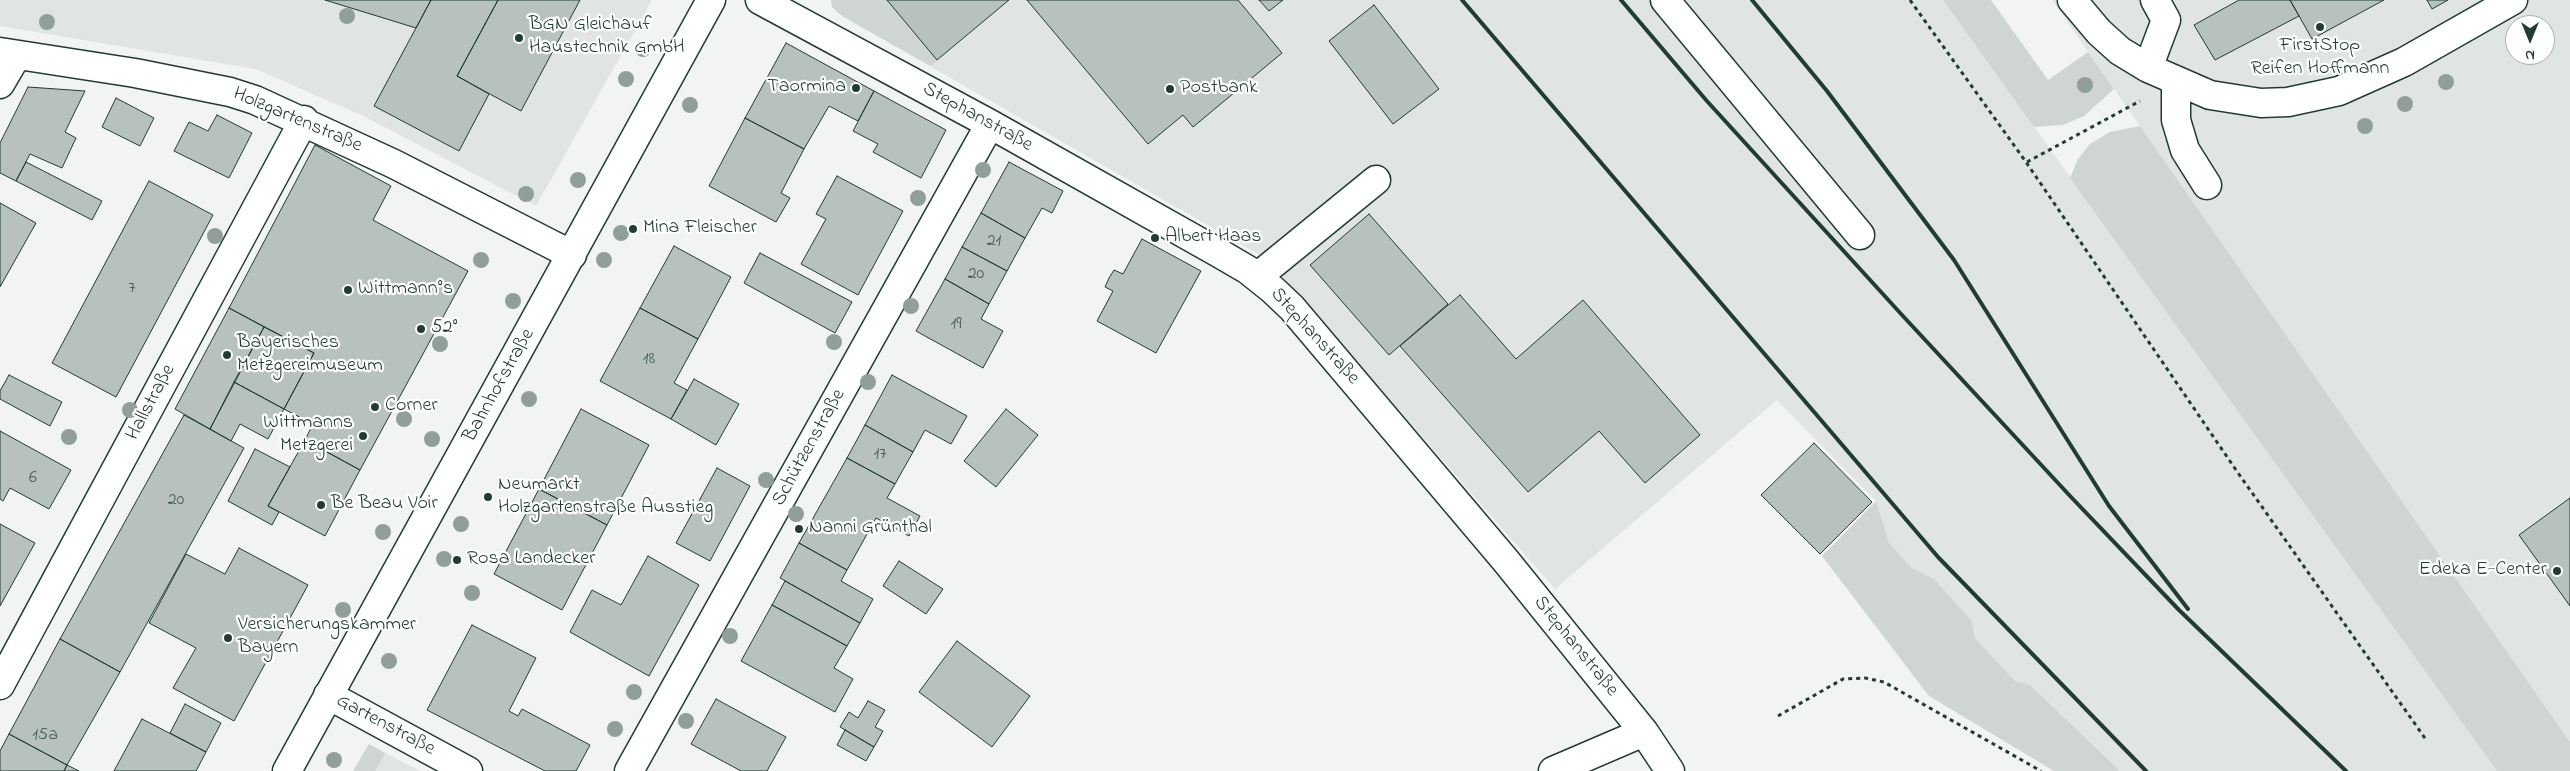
<!DOCTYPE html>
<html>
<head>
<meta charset="utf-8">
<style>
  body { margin:0 }
  #map { position:relative; width:2570px; height:771px; overflow:hidden; background:#f2f3f3; font-family:"Indie Flower",sans-serif }
  canvas { display:block }
  .north { position:absolute; left:2505px; top:15px; width:50px; height:50px; box-sizing:border-box; background:#fff; border:1px solid #a5b1ae; border-radius:50%; rotate:180deg; font-size:14px; font-weight:700; line-height:20px; text-align:center; color:#1f3d34 }
  .north::after { content:''; display:block; margin:auto; width:18px; height:22px; background:#1f3d34; clip-path:polygon(50% 0,100% 100%,50% 72%,0 100%) }
</style>
</head>
<body>
<div id="map">
<canvas width="2570" height="771"></canvas>
<div class="north">N</div>
</div>
<script>
const ctx = document.querySelector('canvas').getContext('2d');
ctx.lineJoin = 'round';
function fill(path, color) {
  ctx.fillStyle = color;
  ctx.fill(path, 'evenodd');
}
function shape(rows) {
  const path = new Path2D();
  for (const r of rows) {
    path.moveTo(r[0], r[1]);
    for (let i = 2; i < r.length; i += 2) path.lineTo(r[i], r[i + 1]);
  }
  return path;
}
function stroke(path, color, width, dash) {
  ctx.strokeStyle = color;
  ctx.lineWidth = width;
  ctx.lineCap = dash ? 'butt' : 'round';
  ctx.setLineDash(dash || []);
  ctx.stroke(path);
}
function drawText(font, color, halo, rows, align = 'center') {
  ctx.font = font + ' "Indie Flower",sans-serif';
  ctx.lineWidth = 4.5;
  ctx.setLineDash([]);
  ctx.textBaseline = 'middle';
  ctx.strokeStyle = halo;
  ctx.fillStyle = color;
  for (const [text, x, y, turn = 0] of rows) {
    ctx.save();
    ctx.translate(x, y);
    ctx.rotate((+turn || 0) * Math.PI / 180);
    ctx.textAlign = isNaN(turn) ? turn : align;
    if (halo) ctx.strokeText(text, 0, 0);
    ctx.fillText(text, 0, 0);
    ctx.restore();
  }
}
const built = shape([
  [0,0,652,0,536,206,363,116,256,69,0,26],
  [831,0,1943,0,2497,771,2120,771,2029,684,2015,681,1975,638,1972,621,1934,579,1912,568,1889,543,1876,501,1777,400,1555,589,1267,259,842,16,832,7],
  [2052,0,2570,0,2570,742,2140,126],
  [2515,25,2545,25,2545,55,2515,55],
  [369,744,385,753,421,771,353,771]
]);
const green = shape([
  [831,0,887,0,937,60,931,66,842,16,832,7],
  [1943,0,1991,0,2048,80,2088,52,2114,89,2084,116,2063,125,2034,127],
  [2140,126,2570,742,2570,771,2497,771,2070,178,2078,159,2090,144,2110,132],
  [1876,501,1889,543,1912,568,1934,579,1972,621,1975,638,2015,681,2029,684,2120,771,2054,771,1929,696,1822,556],
  [369,744,385,753,375,771,353,771]
]);
const building = shape([
  [325,0,431,0,416,28,325,0],
  [431,0,498,0,457,76,489,94,459,151,374,106,431,0],
  [498,0,580,0,521,111,457,76,498,0],
  [887,0,1009,0,937,60,887,0],
  [1027,0,1238,0,1282,53,1193,127,1183,115,1148,144,1027,0],
  [1259,0,1283,0,1269,11,1259,0],
  [2239,0,2290,0,2299,16,2215,60,2194,25,2239,0],
  [2290,0,2384,0,2312,39,2290,0],
  [2427,0,2448,0,2432,9,2427,0],
  [1374,5,1439,89,1393,124,1329,41,1374,5],
  [786,43,874,91,858,121,829,106,804,149,745,118,786,43],
  [28,87,85,91,65,132,76,138,62,168,30,154,16,181,0,173,0,143,28,87],
  [874,91,946,130,921,178,873,152,878,144,853,131,874,91],
  [116,98,154,118,140,146,102,127,116,98],
  [217,115,252,133,229,178,174,151,189,122,208,131,217,115],
  [745,118,804,149,781,193,790,198,776,222,709,186,745,118],
  [315,145,391,186,373,220,468,271,360,470,305,440,313,424,284,409,314,353,229,308,315,145],
  [26,162,102,201,92,220,16,181,26,162],
  [1009,162,1063,191,1052,213,1042,208,1025,238,981,213,1009,162],
  [837,176,903,211,858,295,801,264,826,219,816,214,837,176],
  [149,181,213,215,116,397,52,363,149,181],
  [0,203,36,223,0,287,0,203],
  [981,213,1025,238,1007,271,962,247,981,213],
  [1369,214,1448,304,1389,355,1310,265,1369,214],
  [1142,239,1201,271,1156,353,1097,321,1113,291,1105,287,1109,278,1114,270,1123,274,1142,239],
  [674,246,731,277,698,339,640,308,674,246],
  [962,247,1007,271,989,304,945,279,962,247],
  [760,253,852,302,835,333,744,283,760,253],
  [945,279,989,304,981,319,1003,331,983,368,916,331,945,279],
  [1460,295,1516,359,1583,300,1700,435,1645,483,1599,431,1528,492,1400,346,1460,295],
  [229,308,264,327,210,429,175,409,229,308],
  [640,308,698,339,674,383,687,390,671,419,600,381,640,308],
  [264,327,314,353,284,409,234,382,264,327],
  [9,375,62,402,50,426,0,399,0,391,9,375],
  [892,375,967,416,951,444,925,430,913,452,865,425,892,375],
  [694,379,739,404,716,445,671,419,694,379],
  [234,382,284,409,268,439,240,424,231,441,210,429,234,382],
  [581,409,649,445,607,525,539,489,581,409],
  [1006,409,1038,435,996,487,964,461,1006,409],
  [184,415,244,448,120,672,60,639,184,415],
  [865,425,913,452,895,484,847,458,865,425],
  [0,431,71,470,49,509,10,488,3,501,0,499,0,431],
  [305,440,360,470,325,536,268,506,305,440],
  [1814,443,1872,502,1820,554,1761,495,1814,443],
  [255,449,290,467,268,506,279,512,272,525,228,501,255,449],
  [847,458,895,484,887,498,920,516,909,536,876,518,847,570,799,543,847,458],
  [717,468,750,486,710,561,676,543,717,468],
  [539,489,607,525,562,610,494,574,539,489],
  [2570,498,2570,606,2519,535,2570,498],
  [0,524,35,543,0,606,0,524],
  [799,543,847,570,841,581,873,599,860,623,780,578,799,543],
  [239,548,308,585,234,721,173,688,196,648,149,623,186,554,225,574,239,548],
  [648,556,699,585,649,676,570,632,592,590,621,605,648,556],
  [899,561,943,589,926,614,883,586,899,561],
  [785,581,860,623,847,646,772,605,785,581],
  [772,605,847,646,834,668,853,679,835,712,741,661,772,605],
  [472,625,536,658,509,711,518,716,522,709,590,745,576,771,545,771,427,710,472,625],
  [60,639,120,672,67,765,9,734,60,639],
  [957,641,1030,696,992,747,919,692,957,641],
  [716,699,786,737,767,771,741,771,691,744,716,699],
  [868,701,885,710,875,727,883,731,874,747,840,727,849,712,858,718,868,701],
  [185,704,221,723,206,752,170,733,185,704],
  [142,719,206,752,196,771,114,771,142,719],
  [845,730,874,747,866,761,837,745,845,730],
  [9,734,67,765,64,771,0,771,0,751,9,734],
  [67,765,79,771,64,771,67,765]
]);
const path = shape([
  [1910,0,2026,162,2236,470,2427,741],
  [2027,162,2140,101],
  [1778,716,1843,679,1865,678,1884,682,2041,771]
]);
const minor = shape([
  [760,0,990,124,1219,253,1248,270,1273,290,1292,308,1506,561,1644,732,1670,771],
  [1665,0,1860,235],
  [2072,0,2099,32,2120,51,2148,68,2210,95,2261,103,2288,102,2339,91,2404,62,2513,0],
  [0,52,135,73,230,92,255,100,394,164,572,255],
  [2148,68,2166,20,2155,0],
  [2176,82,2176,120,2185,150,2207,185],
  [0,84,17,55],
  [1257,277,1376,180],
  [0,685,304,120],
  [328,695,468,771],
  [287,771,711,0],
  [629,771,990,124],
  [1553,771,1644,732]
]);
const rail = shape([
  [1462,0,1938,557,2146,771],
  [1621,0,1706,100,1902,315,2071,497,2179,610,2346,771],
  [1752,0,1827,91,1954,260,2109,506,2188,609]
]);
const trees = [
  [347,16],
  [47,22],
  [643,49],
  [626,79],
  [2446,82],
  [2085,85],
  [2405,104],
  [690,105],
  [2365,126],
  [983,170],
  [578,180],
  [526,194],
  [918,198],
  [621,233],
  [215,236],
  [481,260],
  [604,260],
  [513,301],
  [911,306],
  [834,342],
  [440,344],
  [868,382],
  [529,399],
  [130,410],
  [404,419],
  [69,437],
  [432,439],
  [766,480],
  [796,514],
  [461,524],
  [383,532],
  [444,559],
  [472,593],
  [343,610],
  [730,636],
  [389,661],
  [634,692],
  [686,721],
  [615,729],
  [334,760]
];
const markers = [
  [2320,27,5,"#1f3d34"],
  [519,38,5,"#1f3d34"],
  [856,88,5,"#1f3d34"],
  [1170,89,5,"#1f3d34"],
  [633,229,5,"#1f3d34"],
  [1155,238,5,"#1f3d34"],
  [348,290,5,"#1f3d34"],
  [421,329,5,"#1f3d34"],
  [227,355,5,"#1f3d34"],
  [375,407,5,"#1f3d34"],
  [363,436,5,"#1f3d34"],
  [488,497,5,"#1f3d34"],
  [321,505,5,"#1f3d34"],
  [799,529,5,"#1f3d34"],
  [457,560,5,"#1f3d34"],
  [2557,571,5,"#1f3d34"],
  [228,638,5,"#1f3d34"]
];
const numberNames = [
  ["21",994,242],
  ["20",976,275],
  ["7",132,289],
  ["19",956,325],
  ["18",649,360],
  ["17",880,455],
  ["6",33,479],
  ["20",176,501],
  ["15a",45,736]
];
const poiNames = [
  ["BGN Gleichauf",529,26],
  ["Haustechnik GmbH",529,49],
  ["FirstStop",2320,47,"center"],
  ["Reifen Hoffmann",2320,70,"center"],
  ["Taormina",846,88,"right"],
  ["Postbank",1180,89],
  ["Mina Fleischer",643,229],
  ["Albert Haas",1165,238],
  ["Wittmann°s",358,290],
  ["52°",431,329],
  ["Bayerisches",237,344],
  ["Metzgereimuseum",237,367],
  ["Corner",385,407],
  ["Wittmanns",353,424,"right"],
  ["Metzgerei",353,447,"right"],
  ["Neumarkt",498,486],
  ["Holzgartenstraße Ausstieg",498,509],
  ["Be Beau Voir",331,505],
  ["Nanni Grünthal",809,529],
  ["Rosa Landecker",467,560],
  ["Edeka E-Center",2547,571,"right"],
  ["Versicherungskammer",238,626],
  ["Bayern",238,649]
];
const streetNames = [
  ["Stephanstraße",977,118,29],
  ["Holzgartenstraße",297,121,23],
  ["Stephanstraße",1314,337,48],
  ["Bahnhofstraße",500,386,-61],
  ["Hallstraße",152,403,-62],
  ["Schützenstraße",810,448,-61],
  ["Stephanstraße",1575,647,51],
  ["Gartenstraße",385,726,28]
];
fill(built, '#e0e4e3');
fill(green, '#ced5d3');
fill(building, '#b7c1bd');
stroke(building, '#1f3d34', 1);
stroke(minor, '#1f3d34', 31);
stroke(path, '#1f3d34', 3, [4, 4]);
stroke(minor, '#fff', 28);
stroke(rail, '#1f3d34', 4);
ctx.fillStyle = '#919f9c';
for (const [x, y] of trees) {
  ctx.beginPath();
  ctx.arc(x, y, 8, 0, 2 * Math.PI);
  ctx.fill();
}
for (const [x, y, r, color] of markers) {
  const dot = new Path2D();
  dot.arc(x, y, r, 0, 2 * Math.PI);
  ctx.fillStyle = color;
  ctx.fill(dot);
  stroke(dot, '#fff', 2);
}
drawText('18px', '#455e56', null, numberNames);
drawText('20px', '#1f3d34', '#fff', poiNames, 'left');
drawText('20px', '#1f3d34', '#fff', streetNames);
</script>
</body>
</html>
